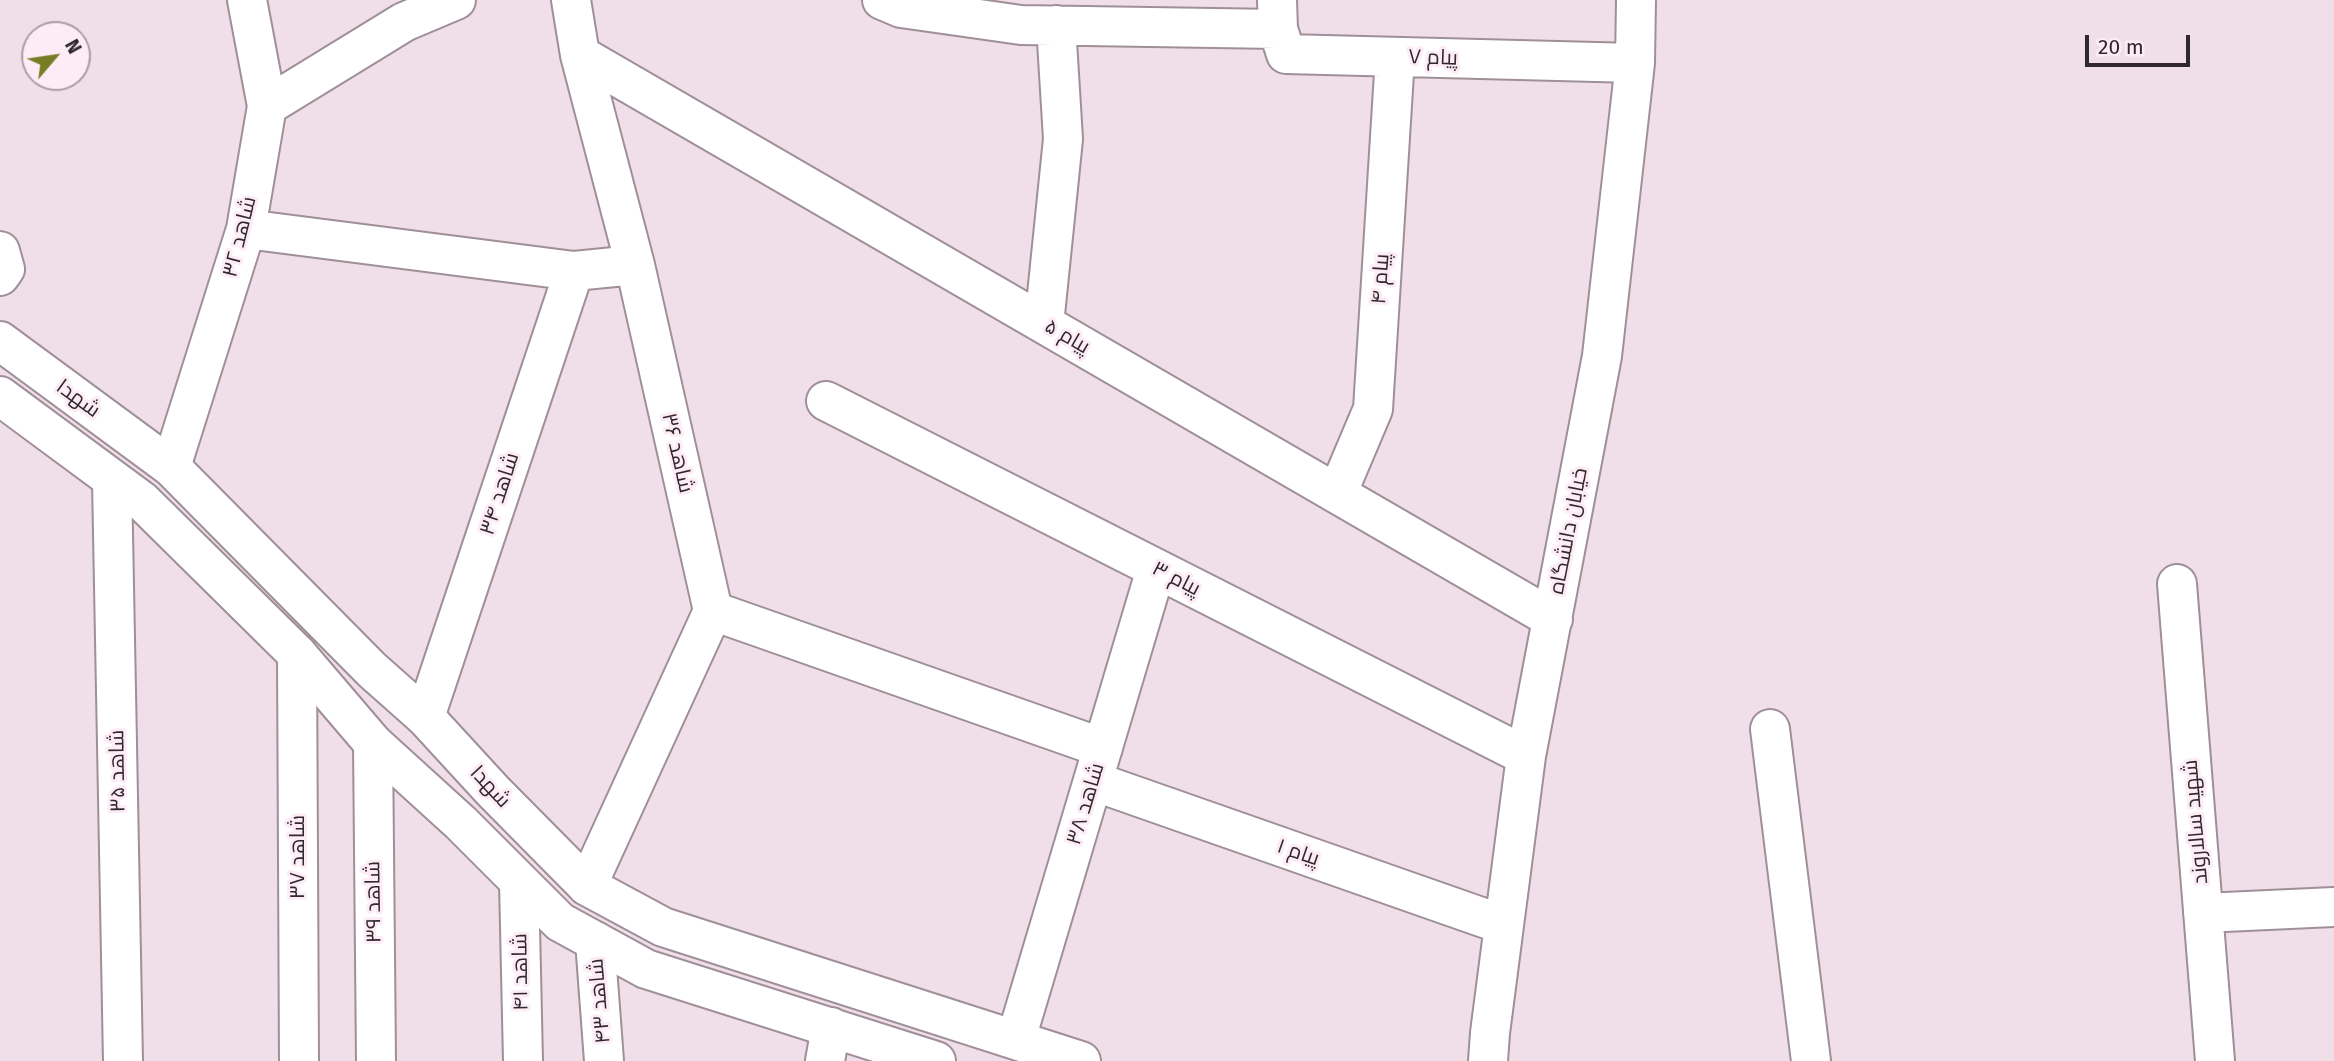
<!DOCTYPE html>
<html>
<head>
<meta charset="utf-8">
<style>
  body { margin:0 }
  #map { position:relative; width:2334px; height:1061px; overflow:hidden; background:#f0dfe8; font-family:"Fira Sans",sans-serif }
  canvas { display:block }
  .north { position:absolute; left:21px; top:21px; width:70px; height:70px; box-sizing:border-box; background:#fdecf5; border:2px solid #ab9ea5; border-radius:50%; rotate:61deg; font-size:19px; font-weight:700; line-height:28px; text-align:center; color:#2f292d }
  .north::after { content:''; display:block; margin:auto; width:24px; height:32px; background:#787c25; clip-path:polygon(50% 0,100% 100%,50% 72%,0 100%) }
  .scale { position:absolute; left:2085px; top:35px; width:105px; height:32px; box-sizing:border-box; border:4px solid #2f292d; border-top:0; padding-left:9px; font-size:21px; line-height:24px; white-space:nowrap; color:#2f292d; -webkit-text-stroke:5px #fdecf5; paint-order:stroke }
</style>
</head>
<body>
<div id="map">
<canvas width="2334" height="1061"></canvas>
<div class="north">N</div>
<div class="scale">20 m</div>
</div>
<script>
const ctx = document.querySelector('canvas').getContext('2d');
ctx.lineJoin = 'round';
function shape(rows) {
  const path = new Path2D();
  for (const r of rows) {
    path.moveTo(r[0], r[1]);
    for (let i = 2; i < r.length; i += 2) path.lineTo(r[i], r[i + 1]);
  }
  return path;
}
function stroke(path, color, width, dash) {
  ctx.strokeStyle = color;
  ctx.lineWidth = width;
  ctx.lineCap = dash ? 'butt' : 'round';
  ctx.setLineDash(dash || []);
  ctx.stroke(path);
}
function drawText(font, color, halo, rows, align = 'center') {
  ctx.font = font + ' "Fira Sans",Cairo,sans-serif';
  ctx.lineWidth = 6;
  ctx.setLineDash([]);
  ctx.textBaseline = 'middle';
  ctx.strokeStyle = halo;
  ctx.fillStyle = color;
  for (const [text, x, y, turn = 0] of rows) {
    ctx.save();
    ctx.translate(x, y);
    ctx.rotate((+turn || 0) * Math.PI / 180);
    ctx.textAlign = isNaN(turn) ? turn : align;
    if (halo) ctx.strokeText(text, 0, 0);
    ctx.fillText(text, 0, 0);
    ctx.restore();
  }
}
const street = shape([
  [571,0,580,55,635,265,713,611,587,886],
  [882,0,901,8,1021,25,1278,29],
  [1277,0,1278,29,1286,54,1635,63],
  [580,55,1553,619],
  [267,106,404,22,456,0],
  [246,229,574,271,635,265],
  [0,251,5,269,0,276],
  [1044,324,1063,139,1056,25],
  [826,401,1526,756],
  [171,467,246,229,267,106,247,0],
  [112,480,123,1061],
  [1337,494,1373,409,1395,57],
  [2177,584,2215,1061],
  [713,611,1103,748],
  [297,654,299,1061],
  [425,717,574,271],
  [1770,729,1811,1061],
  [373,743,376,1061],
  [1093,781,1504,925],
  [519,882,523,1061],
  [2203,913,2334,907],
  [595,941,604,1061],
  [1016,1039,1156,569],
  [825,1061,831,1027],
  [1488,1061,1490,1033,1526,756,1602,356,1635,63,1636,0]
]);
const secondary = shape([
  [0,341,171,467,372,670,425,717,493,791,587,886,663,927,1081,1061],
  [0,396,142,501,297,654,373,743,461,823,560,922,646,969,936,1061]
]);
const streetNames = [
  ["پیام ۷",1433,58,2],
  ["شاهد ۳۲",240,237,-76],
  ["پیام ۴",1381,279,-86],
  ["پیام ۵",1067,337,30],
  ["شهدا",78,399,36],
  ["شاهد ۳۶",677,453,77],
  ["شاهد ۳۴",500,494,-72],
  ["خیابان دانشگاه",1569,531,-79],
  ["پیام ۳",1176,579,27],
  ["شاهد ۳۵",118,771,-91],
  ["شهدا",490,787,47],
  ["شاهد ۳۸",1086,804,-73],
  ["شهید سالاروند",2196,822,-95],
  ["پیام ۱",1298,853,19],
  ["شاهد ۳۷",298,857,-90],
  ["شاهد ۳۹",374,902,-91],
  ["شاهد ۴۱",521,972,-91],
  ["شاهد ۴۳",600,1001,-95]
];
stroke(street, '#9f8f98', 42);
stroke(secondary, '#9f8f98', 42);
stroke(street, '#fff', 38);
stroke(secondary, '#fff', 38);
drawText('21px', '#2f292d', '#fdecf5', streetNames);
</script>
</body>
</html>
